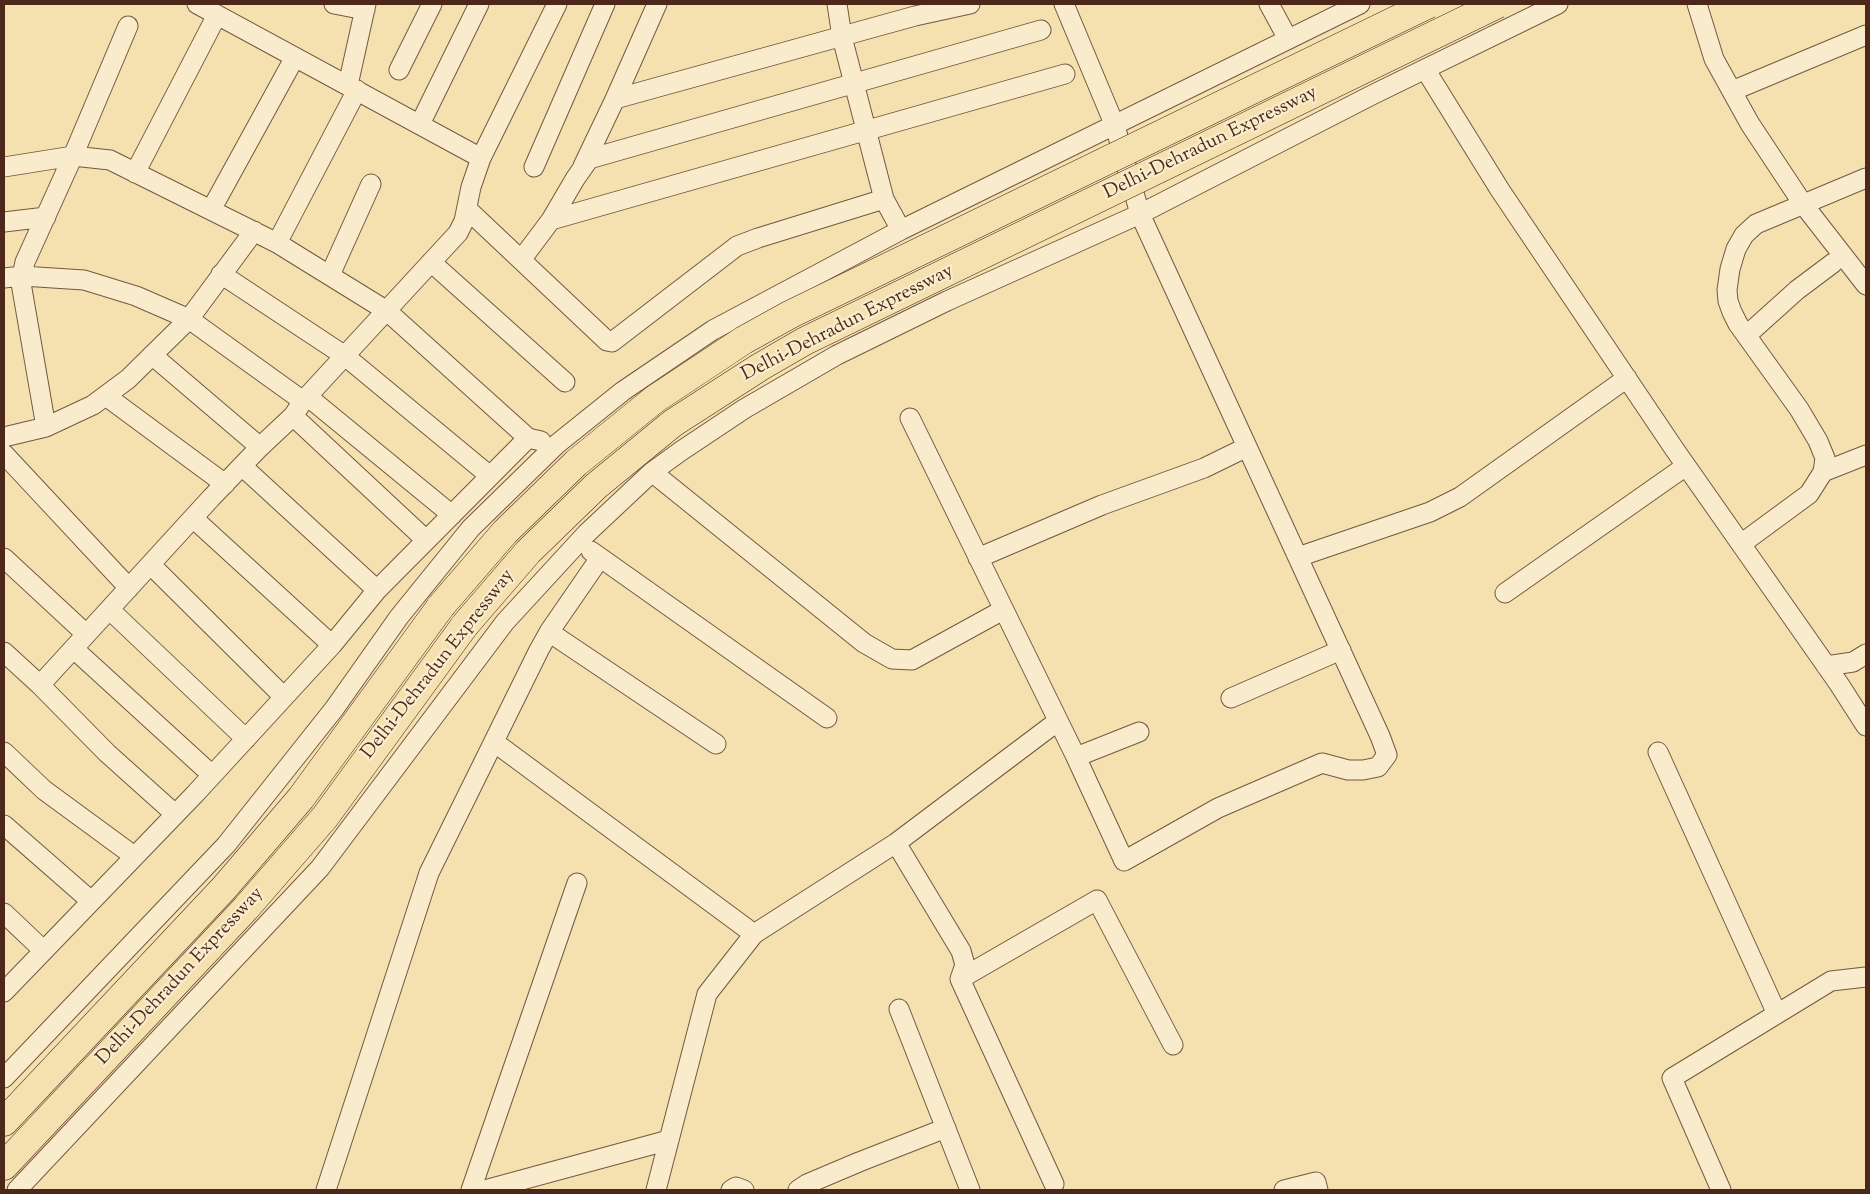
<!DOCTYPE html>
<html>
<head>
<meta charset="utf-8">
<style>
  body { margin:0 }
  #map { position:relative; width:1870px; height:1194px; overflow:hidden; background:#f5e1b0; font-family:"Sorts Mill Goudy",serif }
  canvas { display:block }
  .frame { position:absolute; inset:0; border:5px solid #4c271a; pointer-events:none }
</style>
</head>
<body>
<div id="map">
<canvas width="1870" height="1194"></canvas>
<div class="frame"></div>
</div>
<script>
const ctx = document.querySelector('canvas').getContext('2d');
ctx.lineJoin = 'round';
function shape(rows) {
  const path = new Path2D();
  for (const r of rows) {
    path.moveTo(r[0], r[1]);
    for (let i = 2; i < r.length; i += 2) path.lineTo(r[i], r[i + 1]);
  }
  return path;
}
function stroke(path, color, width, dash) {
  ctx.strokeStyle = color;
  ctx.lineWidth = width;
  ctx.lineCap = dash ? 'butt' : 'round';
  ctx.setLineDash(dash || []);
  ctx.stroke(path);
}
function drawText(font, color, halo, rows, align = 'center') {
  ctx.font = font + ' "Sorts Mill Goudy",serif';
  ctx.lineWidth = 4.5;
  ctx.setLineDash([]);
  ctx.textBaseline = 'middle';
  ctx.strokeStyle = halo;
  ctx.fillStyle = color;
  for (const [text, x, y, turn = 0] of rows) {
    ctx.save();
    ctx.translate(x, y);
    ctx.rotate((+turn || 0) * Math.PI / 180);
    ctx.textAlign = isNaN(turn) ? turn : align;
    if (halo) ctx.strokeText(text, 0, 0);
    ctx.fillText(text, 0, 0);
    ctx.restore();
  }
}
const minor = shape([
  [197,4,481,158],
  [334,4,365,10],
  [837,4,842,37,884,199,901,230],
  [1269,4,1288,39],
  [1697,4,1714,59,1750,124,1803,204,1866,285],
  [1425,69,1500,190,1675,450,1839,684,1866,726],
  [399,70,432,4],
  [348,85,366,4],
  [1732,91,1866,35],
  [615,99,915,16,970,4],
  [420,124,479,4],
  [583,166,615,99,657,4],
  [4,167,73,156,110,160,277,243,387,311,528,438,541,441],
  [534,167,605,4],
  [135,173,217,15],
  [467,209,607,341,612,342,737,246,758,238,884,199],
  [211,210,295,57],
  [551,220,1065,74],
  [4,222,46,217],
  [277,243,357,90],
  [521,260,551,220,575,179,589,159,1041,30],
  [431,262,565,382],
  [221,274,345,356,490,476],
  [330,275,371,184],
  [4,278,22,276,84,280,136,296,189,319,303,401],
  [1747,335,1797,290,1833,263],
  [152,355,260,447],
  [106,396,225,484],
  [307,396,452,515],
  [293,416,426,540],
  [910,418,1076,757,1124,861,1218,808,1322,763,1348,770,1363,770,1378,767,1387,755,1380,736,1140,214,1115,126,1064,4],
  [46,427,21,283,22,276,25,262,73,156,128,26],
  [4,437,46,427,93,405,128,379,189,319,254,231],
  [4,454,129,588],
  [242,466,377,590],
  [652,472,864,643,892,659,912,660,1003,610],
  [1823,472,1866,455],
  [193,518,332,645],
  [1741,544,1809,494,1823,472,1825,458,1818,441,1799,409,1738,324,1732,312,1728,301,1727,290,1730,269,1736,249,1744,235,1756,224,1866,178],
  [591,551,827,718],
  [1298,557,1430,512,1460,497,1627,378],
  [4,558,86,634],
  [978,558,1102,505,1204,468,1247,447],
  [151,565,284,697],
  [1505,593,1686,466],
  [110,610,246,739],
  [549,632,716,744],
  [74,649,212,775],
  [4,652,40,685,107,753,175,814],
  [1826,666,1853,662,1866,654],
  [40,685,211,498,260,447,293,416,303,401,458,233,464,221,471,187,481,158,557,4],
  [1231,698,1341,650],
  [494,742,754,934],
  [4,752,44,790,134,856],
  [1658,752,1777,1014],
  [1076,757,1139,732],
  [4,825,91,901],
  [896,843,1058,721],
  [4,913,43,950],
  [960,979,1097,900,1173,1045],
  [4,992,195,794,332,645,377,590,528,438],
  [899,1009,970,1190],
  [4,1078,226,845,334,709,399,617,471,528,557,444,623,391,713,330,901,230,1360,4],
  [17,1190,320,868,505,622,586,534,652,472,681,451,744,409,837,355,947,301,1140,214,1372,95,1558,4],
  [326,1190,429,873,539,650,549,632,600,558],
  [471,1190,577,883],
  [485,1190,669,1140],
  [656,1190,707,994,754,934,896,843,961,951,965,965,960,979,1054,1184],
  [731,1190,736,1187,744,1190],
  [798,1190,807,1184,859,1162,946,1128],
  [1284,1190,1316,1182,1318,1190],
  [1721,1190,1672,1078,1831,981,1866,977]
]);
const highway = shape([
  [4,1122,224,888,301,798,441,606],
  [4,1166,246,908,325,817,465,625]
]);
const highwayBridge = shape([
  [441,606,505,532,576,463,655,399,744,340,791,314,1429,4],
  [465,625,528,552,596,486,673,423,760,367,805,341,1498,4]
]);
const streetNames = [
  ["Delhi-Dehradun Expressway",1211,144,-26],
  ["Delhi-Dehradun Expressway",848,324,-27],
  ["Delhi-Dehradun Expressway",439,665,-52],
  ["Delhi-Dehradun Expressway",181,977,-47]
];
stroke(minor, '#765640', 21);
stroke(highway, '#4c271a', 29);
stroke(minor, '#f8eccc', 19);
stroke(highway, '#f5e1b0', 28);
stroke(highwayBridge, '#4c271a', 29, []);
stroke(highwayBridge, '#f5e1b0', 28);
drawText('19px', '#4c271a', '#f8eccc', streetNames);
</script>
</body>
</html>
